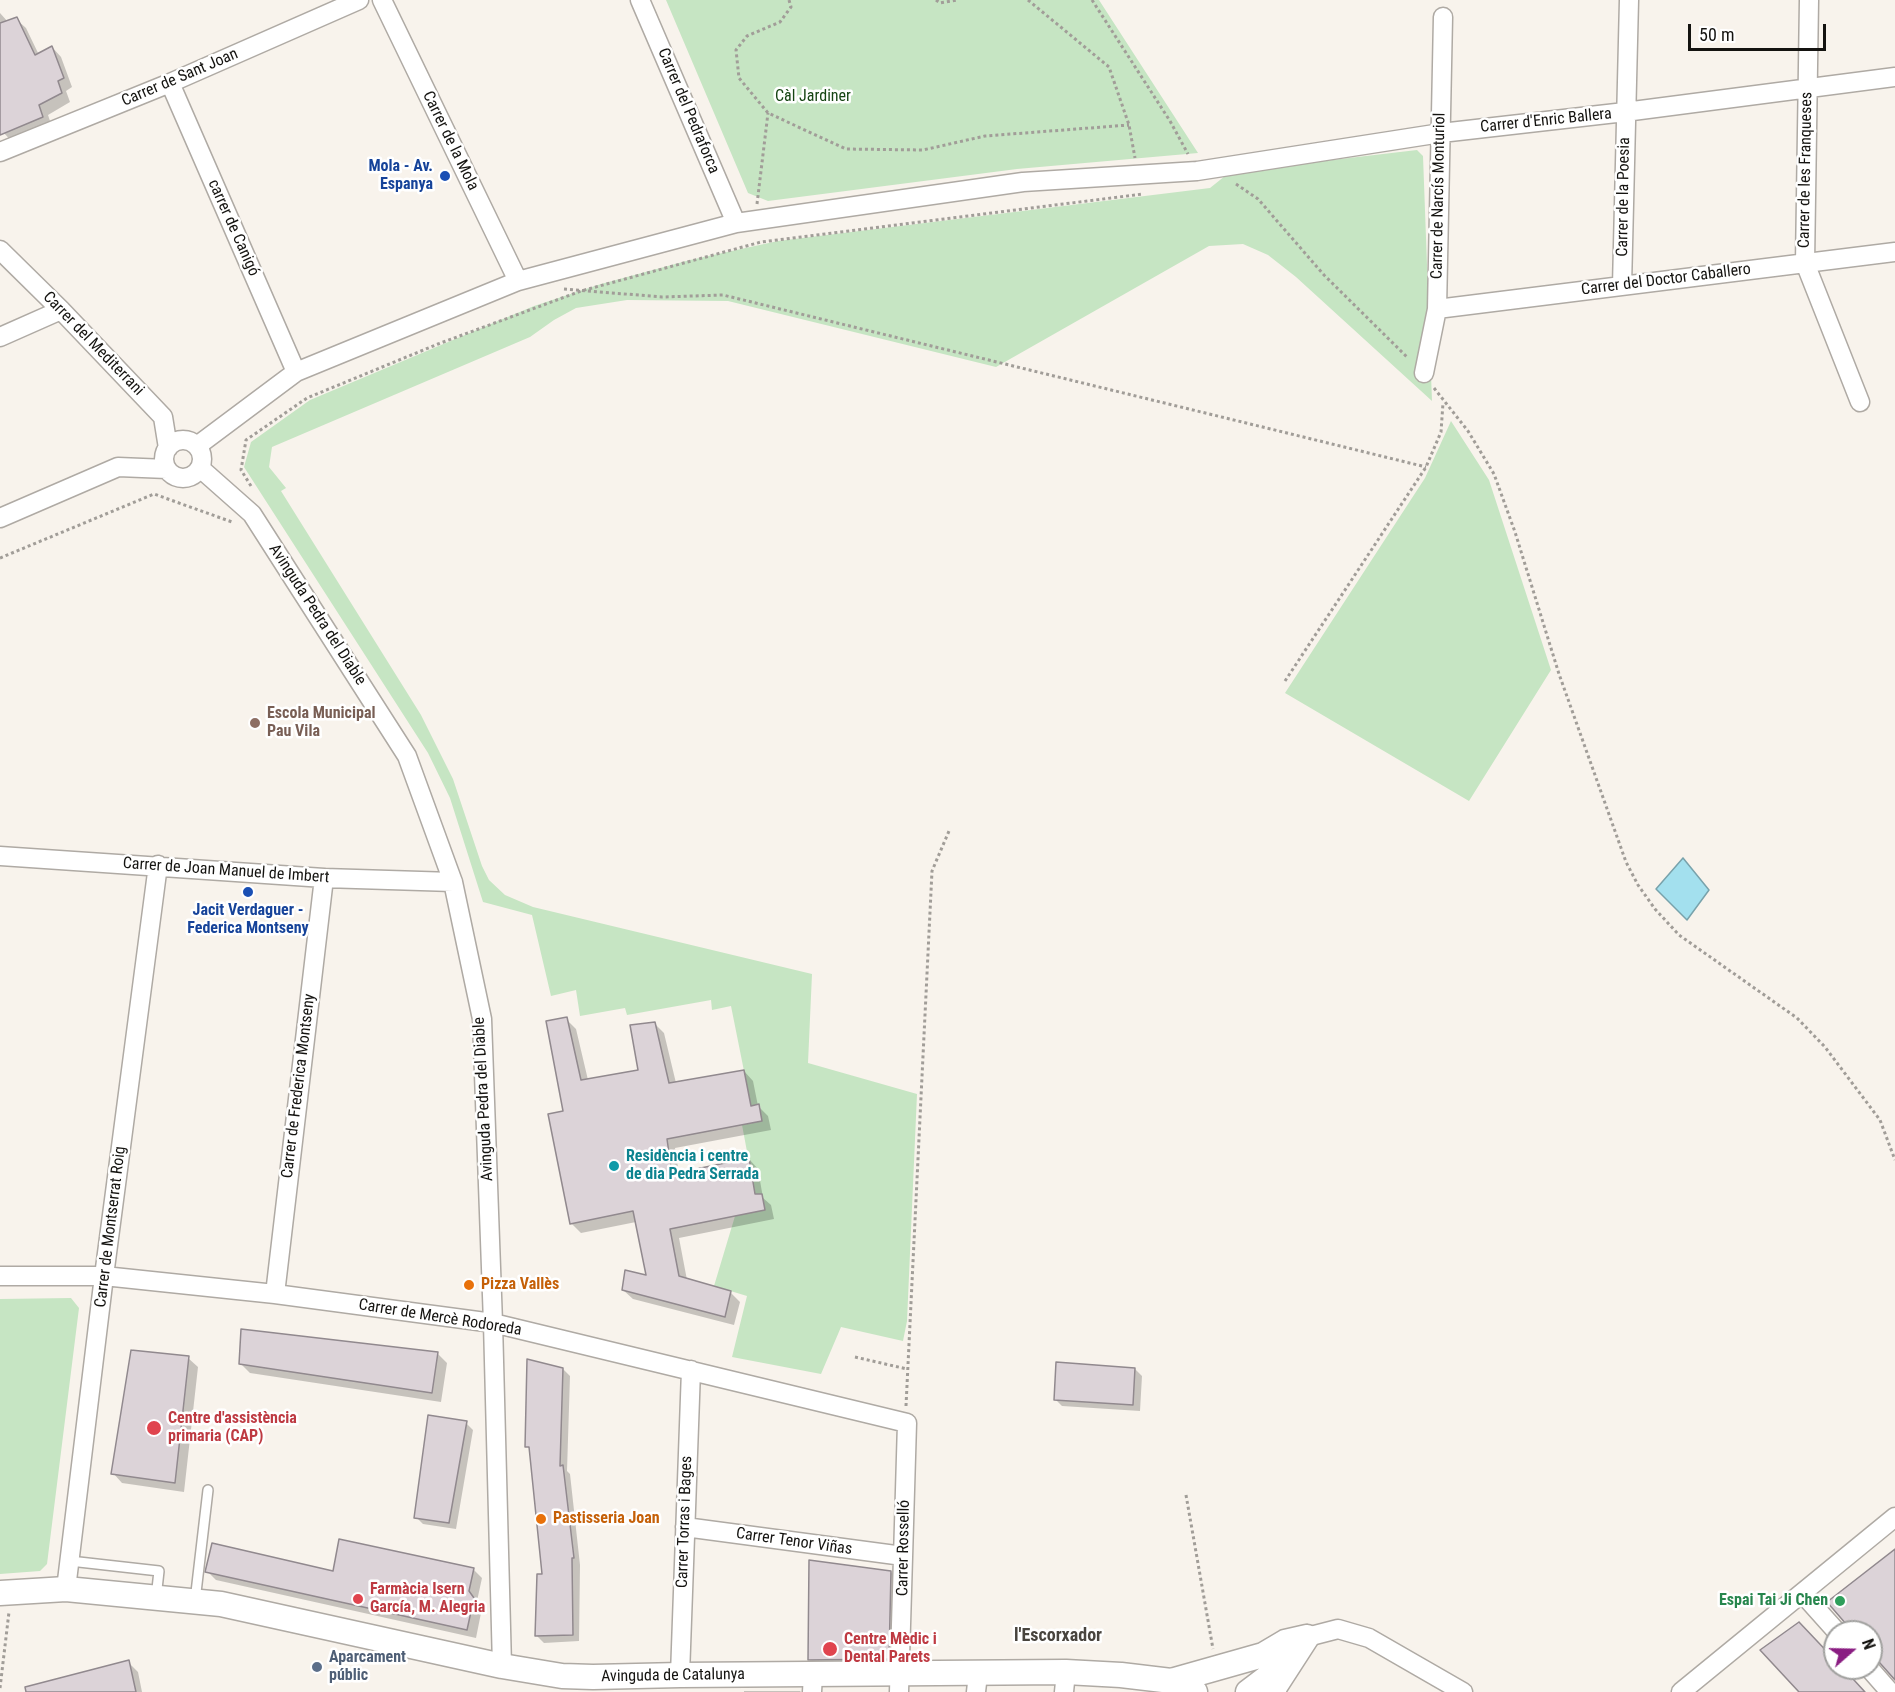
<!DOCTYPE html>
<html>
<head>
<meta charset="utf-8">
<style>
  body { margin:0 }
  #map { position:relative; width:1895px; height:1692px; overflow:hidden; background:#f8f3ec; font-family:"Roboto Condensed",sans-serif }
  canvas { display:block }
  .north { position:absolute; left:1823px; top:1620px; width:60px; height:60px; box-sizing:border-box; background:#fff; border:2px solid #a1a19f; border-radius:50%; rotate:70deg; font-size:16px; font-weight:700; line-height:24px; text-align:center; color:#141310 }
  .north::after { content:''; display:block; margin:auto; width:21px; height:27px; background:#8a1d82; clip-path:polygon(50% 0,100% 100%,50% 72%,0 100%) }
  .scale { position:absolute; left:1688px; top:24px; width:138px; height:27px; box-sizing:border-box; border:3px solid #141310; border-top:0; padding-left:8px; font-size:18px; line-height:21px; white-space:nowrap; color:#141310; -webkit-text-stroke:4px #fff; paint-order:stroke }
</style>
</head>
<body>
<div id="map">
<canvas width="1895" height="1692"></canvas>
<div class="north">N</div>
<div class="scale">50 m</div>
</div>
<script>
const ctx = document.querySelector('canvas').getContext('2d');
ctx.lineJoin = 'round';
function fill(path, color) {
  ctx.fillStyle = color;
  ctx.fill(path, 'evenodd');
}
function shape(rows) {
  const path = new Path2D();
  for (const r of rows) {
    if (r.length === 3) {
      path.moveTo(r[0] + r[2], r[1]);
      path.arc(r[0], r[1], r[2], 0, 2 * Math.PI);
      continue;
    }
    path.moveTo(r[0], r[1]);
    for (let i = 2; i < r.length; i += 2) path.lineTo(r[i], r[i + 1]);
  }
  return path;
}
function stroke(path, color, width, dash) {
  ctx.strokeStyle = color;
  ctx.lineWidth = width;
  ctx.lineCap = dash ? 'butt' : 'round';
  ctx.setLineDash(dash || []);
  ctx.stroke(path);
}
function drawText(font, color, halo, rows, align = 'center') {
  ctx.font = font + ' "Roboto Condensed",sans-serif';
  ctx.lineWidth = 5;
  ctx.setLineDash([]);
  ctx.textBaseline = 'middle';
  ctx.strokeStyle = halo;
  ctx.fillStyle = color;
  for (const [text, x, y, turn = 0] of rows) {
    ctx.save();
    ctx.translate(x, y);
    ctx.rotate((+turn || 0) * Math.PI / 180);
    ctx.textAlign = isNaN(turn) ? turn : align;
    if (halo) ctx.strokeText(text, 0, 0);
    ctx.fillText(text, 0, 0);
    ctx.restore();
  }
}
const green = shape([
  [666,0,1099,0,1198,153,1017,169,768,201,748,193],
  [1417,150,1423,156,1432,401,1296,277,1268,255,1243,244,1209,246,996,367,728,301,627,300,576,308,554,320,530,337,272,447,269,467,286,488,281,491,421,715,453,779,482,866,489,880,505,895,533,907,812,974,808,1063,917,1094,907,1321,903,1341,841,1327,821,1374,732,1357,747,1296,714,1286,735,1216,765,1210,762,1194,755,1194,742,1125,762,1121,760,1105,751,1106,731,1006,712,1010,711,1000,627,1015,625,1008,580,1016,576,990,551,996,532,915,483,902,450,798,428,753,244,467,251,442,310,400,534,306,601,284,690,260,778,241,1210,188,1230,172],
  [1451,421,1489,480,1551,670,1469,801,1285,693,1425,478],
  [71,1298,79,1308,47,1564,40,1571,0,1574,0,1299]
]);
const water = shape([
  [1683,858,1709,890,1687,920,1656,889,1683,858]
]);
const shadow = shape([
  [0,13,8,22,16,19,26,28,39,55,52,47,61,57,72,87,66,91,70,102,48,115,52,127,13,143,4,133,0,123],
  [566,1019,576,1029,588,1080,639,1071,654,1023,664,1033,676,1083,744,1071,753,1081,758,1106,768,1116,771,1130,675,1148,679,1174,749,1159,758,1169,763,1198,771,1205,774,1219,679,1238,687,1280,731,1293,740,1302,734,1325,633,1299,623,1290,648,1278,636,1222,581,1233,571,1223,565,1112],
  [437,1353,447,1363,441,1402,250,1373,241,1364],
  [188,1358,198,1367,184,1492,122,1483,113,1473],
  [563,1369,570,1376,567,1471,570,1474,580,1565,579,1641,544,1643,537,1636,543,1575,531,1450,527,1446],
  [1135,1369,1142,1376,1140,1411,1062,1406,1055,1399],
  [466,1423,473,1430,456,1529,423,1524,416,1517],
  [473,1569,482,1578,477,1601,482,1608,476,1638,216,1580,207,1571,334,1573],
  [891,1572,900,1582,898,1668,819,1669,809,1659],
  [128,1662,138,1672,142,1692,49,1692],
  [744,1691,800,1691,801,1692,744,1692]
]);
const building = shape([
  [17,17,35,55,52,46,64,78,58,81,62,93,39,105,43,117,0,135,0,23,17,17],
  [567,1017,581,1080,638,1070,630,1025,655,1022,669,1083,744,1070,751,1106,759,1104,762,1121,667,1139,672,1174,749,1158,755,1194,762,1194,765,1210,670,1229,679,1276,731,1291,725,1317,622,1290,625,1270,646,1275,633,1211,570,1224,548,1114,563,1111,546,1021,567,1017],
  [241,1329,438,1352,432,1393,239,1364,241,1329],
  [131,1350,189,1356,175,1483,111,1474,131,1350],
  [527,1359,563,1368,560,1466,563,1465,574,1558,572,1558,573,1635,535,1636,537,1574,542,1574,529,1447,525,1447,527,1359],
  [1056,1362,1135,1368,1133,1405,1054,1400,1056,1362],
  [428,1415,467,1421,449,1523,414,1518,428,1415],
  [339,1539,474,1568,469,1591,474,1598,467,1630,205,1572,212,1543,333,1571,339,1539],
  [1895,1549,1895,1680,1871,1653,1871,1632,1853,1632,1827,1602,1895,1549],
  [809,1560,891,1571,889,1659,808,1660,809,1560],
  [1799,1622,1835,1660,1835,1668,1843,1668,1865,1692,1799,1692,1760,1650,1799,1622],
  [129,1660,136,1692,26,1692,25,1687,129,1660]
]);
const path = shape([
  [789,0,791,7,780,22,747,36,736,50,739,78,768,113,846,149,923,150,985,136,1129,125],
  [936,0,940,3,957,0],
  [1028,0,1109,67,1129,125,1135,158],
  [1092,0,1170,121,1188,154],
  [1236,184,1258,199,1324,275,1408,358],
  [757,204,768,113],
  [564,289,662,297,723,295,1426,467],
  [1434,388,1468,431,1494,474,1515,532,1559,674,1626,862,1638,885,1655,909,1679,935,1797,1018,1825,1047,1880,1120,1895,1160],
  [251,486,241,470,246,440,307,398,438,344,581,291,761,242,1143,194],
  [0,558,154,494,232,522],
  [1285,681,1426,467,1441,432,1443,403],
  [855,1357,907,1369],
  [906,1406,932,871,949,831],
  [1186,1495,1213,1649],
  [0,1688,9,1612]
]);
const lane = shape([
  [70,1561,159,1571,156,1598],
  [195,1601,208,1490]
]);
const street = shape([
  [382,0,518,281],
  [640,0,736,223],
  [1809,0,1805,263,1860,402],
  [170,83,296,372],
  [0,152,170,83,359,0],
  [0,250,61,310,163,417,168,448],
  [1622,286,1629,0],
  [1437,309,1895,252],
  [0,337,61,310],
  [1424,373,1437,309,1443,17],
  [183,459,19],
  [197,446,296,372,518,281,736,223,1023,182,1197,171,1441,133,1625,112,1895,77],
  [200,468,252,514,407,756,453,882,482,1019,493,1323,502,1666],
  [0,518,118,467,167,469],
  [0,856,324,878,453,882],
  [0,1276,104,1276,275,1294,493,1323,907,1423,899,1692],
  [275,1294,324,878],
  [685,1527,903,1556],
  [66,1589,104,1276,158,865],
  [1803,1594,1837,1632],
  [1307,1637,1338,1629,1369,1638,1463,1692],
  [1869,1668,1890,1692],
  [680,1675,691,1370],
  [812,1692,813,1675],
  [976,1692,978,1674],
  [1064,1692,1066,1672],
  [1681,1692,1895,1517]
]);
const secondary = shape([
  [0,1593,66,1589,221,1604,502,1666,562,1676,593,1677,680,1675,1066,1672,1121,1675,1171,1681,1195,1692],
  [1171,1681,1263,1655,1285,1642,1307,1637],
  [1248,1692,1281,1667],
  [1274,1692,1274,1688,1307,1637]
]);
const markers = [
  [445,176,6,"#1a4fb4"],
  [255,723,6,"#8d6e63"],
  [248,892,6,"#1a4fb4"],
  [614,1166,6,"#0f9aa8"],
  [469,1285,6,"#e8710a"],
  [154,1428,8,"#e0444e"],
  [541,1519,6,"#e8710a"],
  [358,1599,6,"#e0444e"],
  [1840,1601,6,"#2e9e5b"],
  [830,1649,8,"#e0444e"],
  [317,1667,6,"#5c6f8a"]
];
const streetNames = [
  ["Carrer de Sant Joan",180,78,-23],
  ["Carrer del Pedraforca",688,111,67],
  ["Carrer d'Enric Ballera",1546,121,-6],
  ["Carrer de la Mola",450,141,64],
  ["Carrer de les Franqueses",1806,170,-89],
  ["Carrer de Narcís Monturiol",1439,196,-89],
  ["Carrer de la Poesia",1624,197,-89],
  ["carrer de Canigó",233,228,66],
  ["Carrer del Doctor Caballero",1666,280,-7],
  ["Carrer del Mediterrani",93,344,46],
  ["Avinguda Pedra del Diable",317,615,57],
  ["Carrer de Joan Manuel de Imbert",226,871,4],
  ["Carrer de Frederica Montseny",299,1086,-83],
  ["Avinguda Pedra del Diable",484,1099,-93],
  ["Carrer de Montserrat Roig",111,1227,-83],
  ["Carrer de Mercè Rodoreda",440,1318,9],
  ["Carrer Torras i Bages",685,1522,-88],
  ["Carrer Tenor Viñas",794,1542,8],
  ["Carrer Rosselló",904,1548,-89],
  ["Avinguda de Catalunya",673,1676,-1]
];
const parkNames = [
  ["Càl Jardiner",813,97]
];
const transitNames = [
  ["Mola - Av.",433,167],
  ["Espanya",433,185],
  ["Jacit Verdaguer -",248,911,"center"],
  ["Federica Montseny",248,929,"center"]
];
const educationNames = [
  ["Escola Municipal",267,714],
  ["Pau Vila",267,732]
];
const cultureNames = [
  ["Residència i centre",626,1157],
  ["de dia Pedra Serrada",626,1175]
];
const foodNames = [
  ["Pizza Vallès",481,1285],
  ["Pastisseria Joan",553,1519]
];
const healthNames = [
  ["Centre d'assistència",168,1419],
  ["primaria (CAP)",168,1437],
  ["Farmàcia Isern",370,1590],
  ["García, M. Alegria",370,1608],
  ["Centre Mèdic i",844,1640],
  ["Dental Parets",844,1658]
];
const leisureNames = [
  ["Espai Tai Ji Chen",1828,1601]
];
const serviceNames = [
  ["Aparcament",329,1658],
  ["públic",329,1676]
];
const neighbourhoodNames = [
  ["l'Escorxador",1058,1636]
];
fill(green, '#c6e5c3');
fill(water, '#a3e0ee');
stroke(water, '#78a2ab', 1.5);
fill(shadow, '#0003');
fill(building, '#dcd3d8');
stroke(building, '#91898e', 1.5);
stroke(lane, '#afaaa4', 12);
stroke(street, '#afaaa4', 21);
stroke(secondary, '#afaaa4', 27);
stroke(path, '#a19d98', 3, [3, 3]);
stroke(lane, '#fff', 9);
stroke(street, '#fff', 18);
stroke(secondary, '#fff', 24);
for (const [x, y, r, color] of markers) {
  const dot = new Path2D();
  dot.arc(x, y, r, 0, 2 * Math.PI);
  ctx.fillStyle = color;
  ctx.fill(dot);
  stroke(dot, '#fff', 2);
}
drawText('16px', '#141310', '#fff', streetNames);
drawText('16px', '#164513', '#fff', parkNames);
drawText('bold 16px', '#164399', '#fff', transitNames, 'right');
drawText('bold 16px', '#785e54', '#fff', educationNames, 'left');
drawText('bold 16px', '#0d838f', '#fff', cultureNames, 'left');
drawText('bold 16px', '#c56008', '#fff', foodNames, 'left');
drawText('bold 16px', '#be3a42', '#fff', healthNames, 'left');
drawText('bold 16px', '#27864d', '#fff', leisureNames, 'right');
drawText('bold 16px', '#4e5e75', '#fff', serviceNames, 'left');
drawText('bold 18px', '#48443e', '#fff', neighbourhoodNames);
</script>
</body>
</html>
